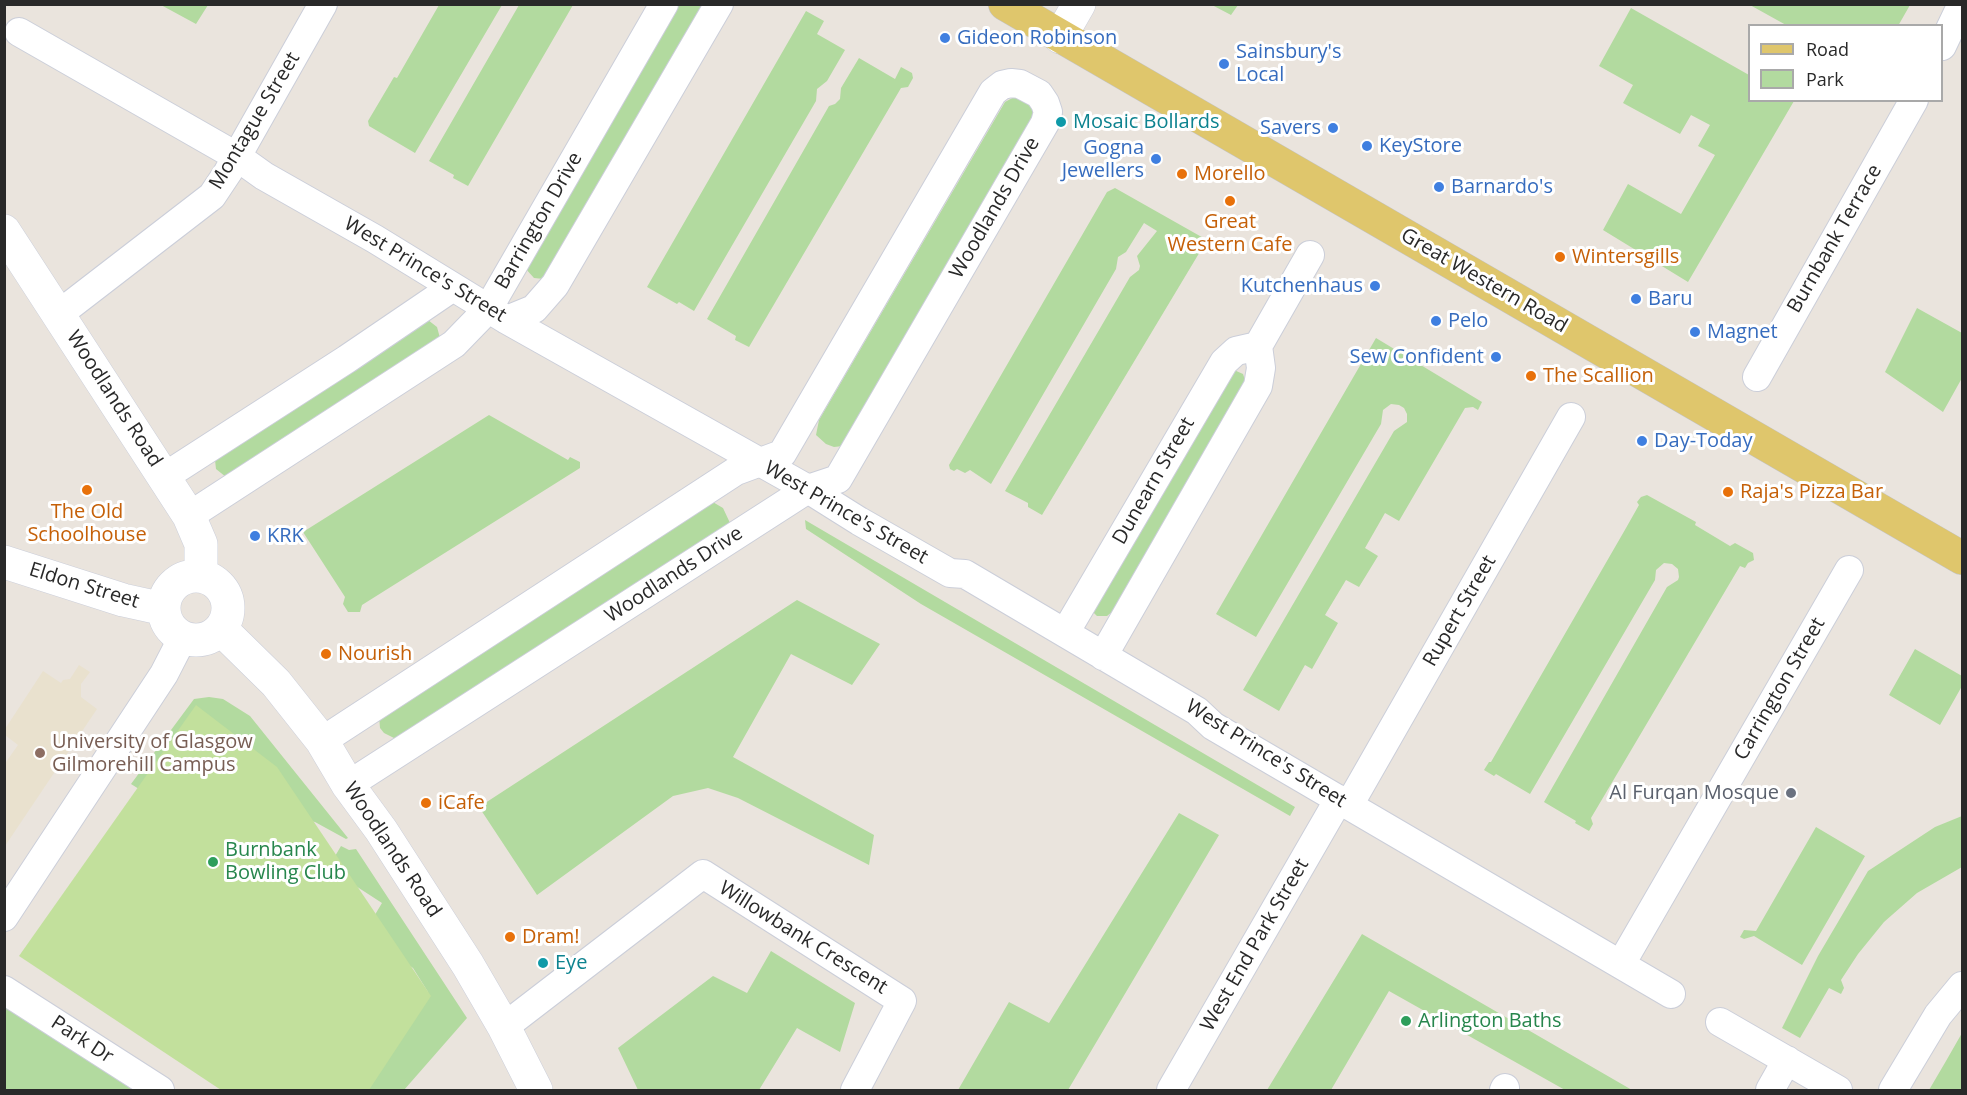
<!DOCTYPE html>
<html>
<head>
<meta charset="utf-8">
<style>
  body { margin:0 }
  #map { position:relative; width:1967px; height:1095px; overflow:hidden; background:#eae4dd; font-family:"Open Sans",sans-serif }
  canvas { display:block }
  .frame { position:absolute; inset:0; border:6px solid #292929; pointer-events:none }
  .legend { position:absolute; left:1748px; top:24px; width:195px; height:78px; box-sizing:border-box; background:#fff; border:2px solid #a9a9a9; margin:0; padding:8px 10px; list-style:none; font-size:18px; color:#292929 }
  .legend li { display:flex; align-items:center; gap:12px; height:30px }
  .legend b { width:30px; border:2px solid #a9a9a9 }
</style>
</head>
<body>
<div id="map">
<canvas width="1967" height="1095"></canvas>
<div class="frame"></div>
<ul class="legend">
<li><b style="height:8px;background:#dfc66c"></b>Road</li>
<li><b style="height:16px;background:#b2da9f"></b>Park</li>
</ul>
</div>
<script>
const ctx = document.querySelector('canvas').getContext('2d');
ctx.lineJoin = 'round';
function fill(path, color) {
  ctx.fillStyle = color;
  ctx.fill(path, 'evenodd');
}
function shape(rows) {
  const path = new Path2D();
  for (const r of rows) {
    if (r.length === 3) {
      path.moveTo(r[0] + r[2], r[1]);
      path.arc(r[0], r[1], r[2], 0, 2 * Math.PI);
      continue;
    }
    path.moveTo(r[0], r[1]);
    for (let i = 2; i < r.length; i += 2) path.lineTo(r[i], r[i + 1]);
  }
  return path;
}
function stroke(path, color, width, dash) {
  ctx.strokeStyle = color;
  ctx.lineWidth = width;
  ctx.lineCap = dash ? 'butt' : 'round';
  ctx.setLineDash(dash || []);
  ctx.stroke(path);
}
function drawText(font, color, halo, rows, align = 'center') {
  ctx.font = font + ' "Open Sans",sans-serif';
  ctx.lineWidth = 6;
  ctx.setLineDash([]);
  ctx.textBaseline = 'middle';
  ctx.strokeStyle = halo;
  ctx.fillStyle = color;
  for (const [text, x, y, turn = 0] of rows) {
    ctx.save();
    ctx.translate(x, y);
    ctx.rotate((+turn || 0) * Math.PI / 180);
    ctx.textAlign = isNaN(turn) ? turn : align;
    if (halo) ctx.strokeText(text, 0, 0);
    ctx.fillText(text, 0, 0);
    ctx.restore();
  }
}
const education = shape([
  [79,665,90,672,81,684,81,697,97,709,5,846,5,762,6,762,18,745,5,735,5,729,43,671,61,683,63,680,70,679]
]);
const green = shape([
  [161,5,208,5,196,24],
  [439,5,502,5,415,153,369,126,368,121,394,77,397,78],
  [519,5,573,5,468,186,453,178,454,175,429,161],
  [675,5,708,5,544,279,534,278,525,268],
  [1212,5,1238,4,1238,5,1231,15],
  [1750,5,1910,5,1898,26,1786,25],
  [1631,8,1749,75,1750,100,1794,101,1688,282,1603,230,1628,184,1681,214,1715,155,1698,146,1710,125,1691,115,1680,134,1623,103,1633,85,1599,66],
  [806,11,824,21,817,34,845,50,827,81,817,89,816,101,694,311,679,302,677,304,647,287],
  [859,58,895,79,901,67,912,73,913,78,908,87,901,88,749,347,735,340,736,336,707,319,829,106,835,104,840,99,841,88],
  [1016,96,1022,96,1037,114,843,446,834,447,826,444,816,435,819,420,1005,102],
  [1115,188,1207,240,1042,515,1028,507,1028,503,1005,491,1130,277,1139,270,1140,266,1137,256,1157,231,1144,223,1126,252,1118,257,1116,269,991,484,970,470,965,473,957,469,954,471,950,469,949,465,1107,192],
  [1917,308,1962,333,1962,378,1943,412,1885,372],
  [428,320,437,327,440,338,226,477,216,469,215,460],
  [1376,338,1482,402,1478,410,1473,407,1465,408,1399,521,1385,513,1365,548,1378,556,1359,587,1346,580,1325,615,1338,623,1312,669,1305,665,1279,711,1243,690,1394,431,1407,422,1407,414,1404,408,1399,405,1391,404,1383,410,1381,424,1256,637,1216,614],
  [1234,370,1243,374,1245,380,1113,611,1107,616,1097,616,1092,611],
  [489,415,568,460,570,457,580,462,580,468,362,605,360,612,348,612,343,604,345,597,303,532],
  [1647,495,1696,522,1695,525,1730,546,1735,543,1753,553,1754,560,1748,563,1745,568,1740,566,1591,818,1593,824,1589,831,1575,823,1576,821,1544,802,1667,587,1678,580,1679,577,1678,569,1672,564,1664,563,1656,570,1655,580,1530,794,1496,774,1494,776,1484,770,1489,762,1491,762,1626,528,1639,505,1637,502,1641,497],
  [711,501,723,508,730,523,396,739,384,733,380,728,379,716],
  [805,520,1295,807,1290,816,921,604,806,529],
  [797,600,880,644,852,685,791,654,733,757,874,835,869,865,738,798,708,788,673,796,537,895,479,807],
  [1915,649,1962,676,1962,686,1940,725,1889,695],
  [209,697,223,699,250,716,348,838,346,839,315,822,295,818,209,833,131,784,194,699],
  [1179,813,1219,835,1068,1090,958,1090,1009,1002,1049,1023],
  [1962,816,1962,867,1917,893,1884,922,1858,954,1841,980,1844,988,1841,994,1829,988,1800,1038,1782,1028,1818,956,1868,871,1935,827],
  [1816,827,1865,856,1802,965,1754,936,1744,939,1740,937,1744,930,1756,931],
  [341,846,349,850,356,849,467,1018,404,1090,363,1090,428,992,413,968,388,951,367,928,382,903,328,868],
  [1362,934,1632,1090,1565,1090,1389,991,1331,1090,1267,1090],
  [771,951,855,1003,840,1052,797,1028,759,1090,638,1090,618,1048,713,976,747,993],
  [5,1005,133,1090,5,1090],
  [1962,1033,1962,1090,1929,1090,1946,1061]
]);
const pitch = shape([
  [196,705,277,767,431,996,369,1090,221,1090,19,956]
]);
const street = shape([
  [19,32,236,156,264,176,375,239,507,320,808,489,859,521,950,573,965,574,1197,711,1213,726,1671,994],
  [1942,46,1962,4],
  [59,314,212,196,228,172,323,4],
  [507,320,534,309,555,285,719,4],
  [1258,346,1310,255],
  [1757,377,1914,100],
  [164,477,347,359,453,287],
  [189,516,454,344,488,309,664,4],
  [1065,633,1224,362,1236,351,1258,346,1261,368,1258,386,1103,656],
  [322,741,736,471,782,454,993,92,1002,85,1011,83,1020,84,1039,94,1045,103,1048,112,1045,123,838,479,808,489,348,785],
  [1349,805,1571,417],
  [4,917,164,674,183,637],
  [1621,964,1849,570],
  [4,990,160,1090],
  [1720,1022,1838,1090],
  [504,1027,703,874,902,1001,855,1090],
  [1171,1090,1339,799],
  [1504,1090,1505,1088],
  [1770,1090,1787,1060],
  [1893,1090,1938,1015,1962,986]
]);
const secondary = shape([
  [1060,37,1079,4],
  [4,231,189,516,201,544,201,575],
  [4,562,123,600,164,609],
  [196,608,32],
  [221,629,276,683,322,741,348,785,381,830,468,965,504,1027,536,1090]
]);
const primary = shape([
  [1005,4,1962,558]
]);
const markers = [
  [945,38,6,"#3f7fe0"],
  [1224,64,6,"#3f7fe0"],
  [1061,122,6,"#0f9aa8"],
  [1333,128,6,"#3f7fe0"],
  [1367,146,6,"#3f7fe0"],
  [1156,159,6,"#3f7fe0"],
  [1182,174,6,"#e8710a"],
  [1439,187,6,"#3f7fe0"],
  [1230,201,6,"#e8710a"],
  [1560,257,6,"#e8710a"],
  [1375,286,6,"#3f7fe0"],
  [1636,299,6,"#3f7fe0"],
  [1436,321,6,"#3f7fe0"],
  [1695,332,6,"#3f7fe0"],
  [1496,357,6,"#3f7fe0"],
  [1531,376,6,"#e8710a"],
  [1642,441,6,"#3f7fe0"],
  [87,490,6,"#e8710a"],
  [1728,492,6,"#e8710a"],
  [255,536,6,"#3f7fe0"],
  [326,654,6,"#e8710a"],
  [40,753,6,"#8d6e63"],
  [1791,793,6,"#6b7280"],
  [426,803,6,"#e8710a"],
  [213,862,6,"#2e9e5b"],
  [510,937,6,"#e8710a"],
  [543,963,6,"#0f9aa8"],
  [1406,1021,6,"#2e9e5b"]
];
const shopNames = [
  ["Gideon Robinson",957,38],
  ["Sainsbury's",1236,52],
  ["Local",1236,75],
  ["Savers",1321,128,"right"],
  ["KeyStore",1379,146],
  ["Gogna",1144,148,"right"],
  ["Jewellers",1144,171,"right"],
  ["Barnardo's",1451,187],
  ["Kutchenhaus",1363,286,"right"],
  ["Baru",1648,299],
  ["Pelo",1448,321],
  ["Magnet",1707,332],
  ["Sew Confident",1484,357,"right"],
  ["Day-Today",1654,441],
  ["KRK",267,536]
];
const streetNames = [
  ["Montague Street",255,121,-59],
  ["Woodlands Drive",995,208,-60],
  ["Barrington Drive",539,221,-60],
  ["Burnbank Terrace",1835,239,-60],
  ["West Prince's Street",425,270,31],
  ["Great Western Road",1484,281,30],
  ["Woodlands Road",114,399,57],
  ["Dunearn Street",1154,481,-60],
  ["West Prince's Street",846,513,30],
  ["Woodlands Drive",674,575,-33],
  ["Eldon Street",84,586,17],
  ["Rupert Street",1460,611,-60],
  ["Carrington Street",1780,689,-60],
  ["West Prince's Street",1266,754,32],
  ["Woodlands Road",392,850,56],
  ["Willowbank Crescent",803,938,32],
  ["West End Park Street",1255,945,-60],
  ["Park Dr",82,1040,33]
];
const cultureNames = [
  ["Mosaic Bollards",1073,122],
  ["Eye",555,963]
];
const foodNames = [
  ["Morello",1194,174],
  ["Great",1230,222,"center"],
  ["Western Cafe",1230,245,"center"],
  ["Wintersgills",1572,257],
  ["The Scallion",1543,376],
  ["Raja's Pizza Bar",1740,492],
  ["The Old",87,512,"center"],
  ["Schoolhouse",87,535,"center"],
  ["Nourish",338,654],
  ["iCafe",438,803],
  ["Dram!",522,937]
];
const educationNames = [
  ["University of Glasgow",52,742],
  ["Gilmorehill Campus",52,765]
];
const worshipNames = [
  ["Al Furqan Mosque",1779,793]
];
const leisureNames = [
  ["Burnbank",225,850],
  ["Bowling Club",225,873],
  ["Arlington Baths",1418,1021]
];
fill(education, '#e9e1ce');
fill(green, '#b2da9f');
fill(pitch, '#c2e09c');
stroke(street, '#cbced9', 30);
stroke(secondary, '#cbced9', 34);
stroke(primary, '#c3c3c3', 34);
stroke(street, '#fff', 28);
stroke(secondary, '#fff', 33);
stroke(primary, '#dfc66c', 33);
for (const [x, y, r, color] of markers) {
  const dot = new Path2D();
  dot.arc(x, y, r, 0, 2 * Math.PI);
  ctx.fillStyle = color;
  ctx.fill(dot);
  stroke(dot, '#fff', 2);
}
drawText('20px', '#366cbe', '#fff', shopNames, 'left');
drawText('20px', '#292929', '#fff', streetNames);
drawText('20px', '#0d838f', '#fff', cultureNames, 'left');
drawText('20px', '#c56008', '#fff', foodNames, 'left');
drawText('20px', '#785e54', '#fff', educationNames, 'left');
drawText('20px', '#5b616d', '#fff', worshipNames, 'right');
drawText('20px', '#27864d', '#fff', leisureNames, 'left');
</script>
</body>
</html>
